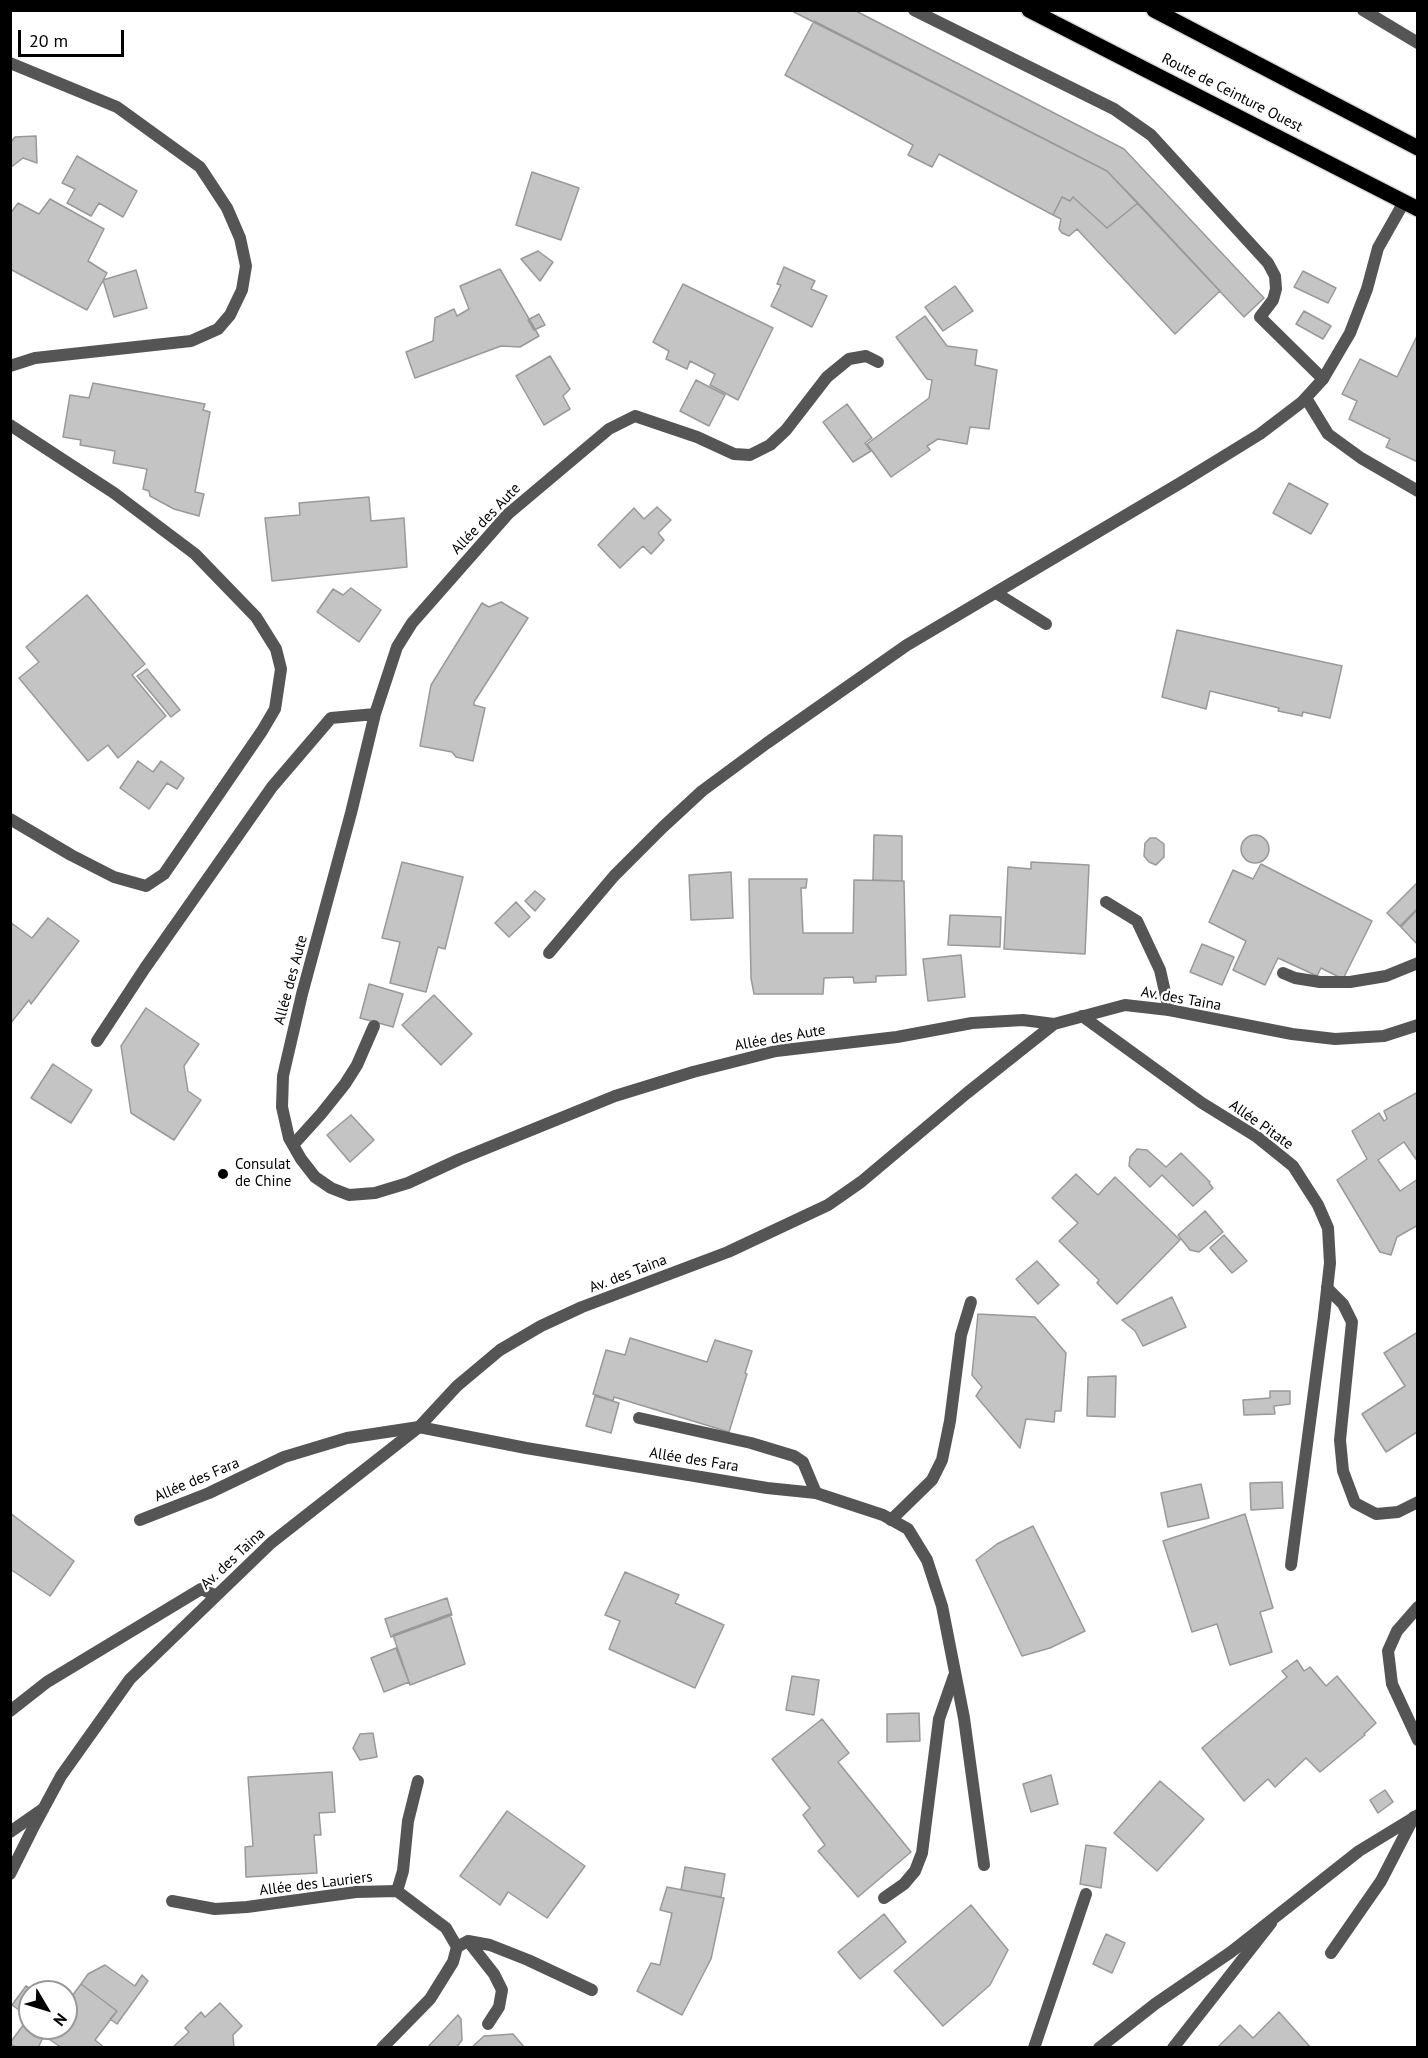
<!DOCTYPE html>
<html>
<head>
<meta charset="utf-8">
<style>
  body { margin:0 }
  #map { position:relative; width:1428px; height:2058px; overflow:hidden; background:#fff; font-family:"PT Sans",sans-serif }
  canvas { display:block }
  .frame { position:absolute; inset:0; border:12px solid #000; pointer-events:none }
  .north { position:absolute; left:18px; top:1980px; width:60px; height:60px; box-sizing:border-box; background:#fff; border:2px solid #999; border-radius:50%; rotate:128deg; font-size:16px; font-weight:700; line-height:24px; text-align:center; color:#000 }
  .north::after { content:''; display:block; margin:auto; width:21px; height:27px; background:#000; clip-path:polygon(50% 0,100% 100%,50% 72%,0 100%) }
  .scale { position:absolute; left:18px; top:30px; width:106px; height:27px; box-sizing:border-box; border:3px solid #000; border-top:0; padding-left:8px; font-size:18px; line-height:21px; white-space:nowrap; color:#000; -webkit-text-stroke:4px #fff; paint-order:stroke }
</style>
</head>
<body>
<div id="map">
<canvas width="1428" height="2058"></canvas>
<div class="frame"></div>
<div class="north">N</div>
<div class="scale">20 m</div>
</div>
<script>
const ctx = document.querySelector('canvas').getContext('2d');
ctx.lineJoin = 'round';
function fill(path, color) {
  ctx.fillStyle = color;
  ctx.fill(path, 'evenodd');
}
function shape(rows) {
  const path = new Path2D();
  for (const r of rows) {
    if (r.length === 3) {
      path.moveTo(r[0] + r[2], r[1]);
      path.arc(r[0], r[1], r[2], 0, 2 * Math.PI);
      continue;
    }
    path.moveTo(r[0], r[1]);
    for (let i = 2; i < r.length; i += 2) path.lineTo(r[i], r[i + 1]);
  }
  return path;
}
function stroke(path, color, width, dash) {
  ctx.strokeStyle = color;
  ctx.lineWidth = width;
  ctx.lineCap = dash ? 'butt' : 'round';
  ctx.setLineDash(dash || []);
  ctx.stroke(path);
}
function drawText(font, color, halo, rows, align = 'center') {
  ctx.font = font + ' "PT Sans",sans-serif';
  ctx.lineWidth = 4.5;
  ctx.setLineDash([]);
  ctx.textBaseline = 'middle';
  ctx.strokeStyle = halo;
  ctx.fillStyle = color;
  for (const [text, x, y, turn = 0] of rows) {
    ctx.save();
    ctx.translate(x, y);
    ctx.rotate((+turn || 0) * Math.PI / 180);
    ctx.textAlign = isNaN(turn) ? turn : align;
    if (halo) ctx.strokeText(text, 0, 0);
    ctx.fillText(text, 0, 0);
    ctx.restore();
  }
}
const building = shape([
  [790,10,854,10,1124,149,1264,298,1244,317,1107,171,790,10],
  [814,21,1107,171,1138,203,1107,228,1073,197,1070,201,1062,197,1053,215,939,154,932,167,908,155,913,145,785,75,814,21],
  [36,136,37,163,23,158,10,168,10,143,15,137,36,136],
  [77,156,137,191,123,217,99,203,91,216,67,203,75,189,62,183,77,156],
  [532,172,579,188,561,240,516,225,532,172],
  [1062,197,1070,201,1073,197,1107,228,1138,203,1220,291,1175,334,1077,229,1069,236,1062,233,1059,229,1061,219,1053,215,1062,197],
  [50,199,104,229,88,261,107,273,87,310,10,269,12,265,10,264,10,214,18,203,39,214,50,199],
  [538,251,553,262,540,281,521,259,538,251],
  [784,267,815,281,811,289,827,296,812,327,771,306,781,285,777,284,784,267],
  [500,269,539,336,520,347,501,346,415,378,406,352,433,341,435,318,454,309,457,316,469,309,460,286,500,269],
  [136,270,147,308,114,317,103,280,136,270],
  [1303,271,1336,288,1328,303,1294,287,1303,271],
  [683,284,773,328,738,400,710,385,715,374,690,361,687,369,666,359,669,351,653,342,683,284],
  [955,286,973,311,943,331,925,307,955,286],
  [1304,311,1331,326,1323,339,1296,324,1304,311],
  [539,314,545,325,534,330,528,320,539,314],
  [925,316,947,346,977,350,975,365,997,370,989,429,970,427,967,444,938,439,927,446,930,450,891,477,867,444,929,398,932,380,927,379,896,337,925,316],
  [1418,334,1418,462,1386,447,1390,439,1349,419,1357,401,1342,394,1360,359,1397,377,1418,334],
  [550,356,570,389,563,396,570,409,544,425,516,376,550,356],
  [696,380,725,395,709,426,680,411,696,380],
  [93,383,205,404,203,410,210,412,195,492,204,494,199,516,174,509,150,496,149,491,143,489,147,469,113,463,115,451,80,445,81,440,63,437,70,395,89,398,93,383],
  [847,404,872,438,865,443,871,451,853,462,823,422,847,404],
  [1289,483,1328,504,1311,534,1273,513,1289,483],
  [369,497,371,521,404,518,407,567,272,581,265,518,300,515,299,503,369,497],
  [657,507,671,520,658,533,664,540,651,554,643,546,620,568,598,545,634,508,644,519,657,507],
  [351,588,381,610,359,642,317,612,333,589,343,595,351,588],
  [87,595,145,664,132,675,166,716,118,758,108,745,88,761,19,678,39,662,26,647,87,595],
  [501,602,528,618,474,702,474,705,485,708,473,761,456,757,452,752,420,746,431,685,482,603,489,607,501,602],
  [1177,630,1342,666,1330,718,1303,712,1302,716,1278,711,1279,708,1210,691,1206,709,1162,697,1177,630],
  [147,669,180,710,171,717,137,676,147,669],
  [138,761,153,772,161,761,184,778,177,789,167,783,149,809,120,788,138,761],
  [874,835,902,836,902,881,873,880,874,835],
  [1255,849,14],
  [1150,838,1156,838,1164,844,1164,857,1156,865,1149,862,1144,856,1145,843,1150,838],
  [402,862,463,877,445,949,438,947,426,992,390,983,400,942,382,938,402,862],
  [1031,862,1089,865,1085,954,1004,949,1008,867,1031,869,1031,862],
  [1261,864,1372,921,1343,979,1321,968,1317,976,1278,958,1265,985,1233,970,1246,941,1209,922,1233,870,1253,879,1261,864],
  [731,872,733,918,691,920,689,875,731,872],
  [749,879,807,879,806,888,801,888,803,933,853,933,854,880,904,881,906,975,876,976,876,982,854,983,853,977,824,978,823,994,754,994,751,978,749,879],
  [1418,882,1418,909,1401,927,1387,913,1418,882],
  [535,891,545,899,535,911,525,901,535,891],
  [516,902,530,917,509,937,495,923,516,902],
  [1418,908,1418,945,1400,926,1418,908],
  [950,915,1001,917,1000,947,948,945,950,915],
  [48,918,79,941,31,1004,29,1000,10,1024,10,922,32,938,48,918],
  [1202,944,1234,957,1222,985,1190,972,1202,944],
  [961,955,965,997,928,1001,923,959,961,955],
  [369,984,403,994,393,1027,360,1018,369,984],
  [434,995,472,1034,441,1065,402,1025,434,995],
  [146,1008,199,1044,184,1066,188,1091,201,1100,174,1140,131,1113,121,1046,146,1008],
  [53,1064,92,1090,71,1123,31,1098,53,1064],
  [1418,1092,1418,1162,1404,1142,1378,1160,1400,1191,1418,1179,1418,1225,1397,1237,1391,1255,1380,1252,1337,1180,1367,1159,1352,1131,1379,1113,1384,1121,1387,1119,1384,1111,1418,1092],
  [351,1115,374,1140,350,1162,327,1135,351,1115],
  [1137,1149,1147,1150,1166,1167,1181,1153,1210,1182,1209,1183,1213,1188,1193,1206,1162,1175,1150,1187,1129,1166,1130,1157,1137,1149],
  [1076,1174,1098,1195,1115,1177,1180,1240,1117,1304,1097,1283,1099,1280,1059,1241,1078,1223,1052,1198,1076,1174],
  [1205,1211,1223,1232,1199,1252,1190,1250,1178,1235,1205,1211],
  [1224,1235,1247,1261,1232,1273,1210,1248,1224,1235],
  [1037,1261,1059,1285,1038,1304,1016,1279,1037,1261],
  [1172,1297,1186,1327,1143,1346,1135,1331,1122,1320,1172,1297],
  [978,1314,1035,1317,1066,1353,1061,1411,1055,1411,1054,1422,1026,1419,1020,1448,976,1396,982,1387,972,1375,978,1314],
  [1418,1332,1418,1434,1417,1432,1386,1452,1362,1414,1405,1386,1384,1353,1418,1332],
  [630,1338,707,1362,715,1340,752,1351,745,1373,747,1374,729,1432,614,1397,613,1401,593,1394,606,1350,625,1355,630,1338],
  [1116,1376,1115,1417,1087,1416,1088,1377,1116,1376],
  [1270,1391,1290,1391,1290,1404,1274,1406,1275,1414,1244,1415,1243,1400,1270,1398,1270,1391],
  [595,1396,619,1403,611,1433,586,1426,595,1396],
  [1282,1482,1283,1508,1251,1510,1250,1483,1282,1482],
  [1201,1484,1209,1518,1168,1527,1161,1493,1201,1484],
  [10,1513,74,1561,50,1596,10,1569,10,1513],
  [1245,1514,1273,1608,1260,1612,1272,1652,1230,1665,1217,1624,1192,1632,1163,1541,1245,1514],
  [1033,1526,1085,1631,1050,1648,1022,1656,976,1560,997,1544,1033,1526],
  [625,1572,679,1595,675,1603,724,1625,695,1688,609,1649,620,1621,605,1615,625,1572],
  [447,1598,452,1615,391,1637,385,1619,447,1598],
  [450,1614,465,1664,410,1685,393,1635,450,1614],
  [396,1648,409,1682,384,1692,371,1658,396,1648],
  [1297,1660,1304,1671,1310,1667,1326,1686,1337,1676,1376,1723,1364,1734,1365,1735,1320,1772,1306,1758,1275,1787,1268,1779,1244,1801,1202,1748,1287,1677,1282,1671,1297,1660],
  [792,1676,819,1680,814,1715,786,1710,792,1676],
  [919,1713,920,1741,887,1742,887,1714,919,1713],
  [822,1719,849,1753,838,1762,911,1852,858,1897,818,1851,825,1845,803,1815,810,1808,772,1759,822,1719],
  [373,1733,377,1757,360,1760,353,1748,360,1734,373,1733],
  [332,1772,335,1812,319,1813,321,1835,314,1835,317,1873,246,1877,245,1847,253,1846,248,1777,332,1772],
  [1051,1775,1058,1804,1031,1812,1023,1784,1051,1775],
  [1160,1781,1204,1819,1157,1871,1114,1833,1160,1781],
  [1385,1790,1393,1802,1378,1813,1370,1800,1385,1790],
  [507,1811,585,1866,547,1918,508,1892,500,1905,460,1876,507,1811],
  [1086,1845,1106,1848,1101,1888,1080,1884,1086,1845],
  [685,1867,725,1874,721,1897,681,1890,685,1867],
  [667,1887,724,1898,711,1959,682,2015,637,1991,651,1963,660,1965,672,1913,660,1910,667,1887],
  [971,1905,1008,1950,990,1985,943,2026,894,1971,971,1905],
  [884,1914,906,1942,860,1979,838,1952,884,1914],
  [1106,1934,1125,1943,1112,1973,1093,1964,1106,1934],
  [105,1965,135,1986,142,1975,148,1981,117,2024,110,2019,117,2011,81,1984,88,1974,105,1965],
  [81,1984,117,2011,95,2040,105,2048,62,2048,43,2035,48,2028,66,2028,66,2004,81,1984],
  [26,1986,36,1992,30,1992,30,2028,47,2029,38,2048,17,2048,10,2043,29,2017,12,2005,26,1986],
  [220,2003,242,2026,233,2035,234,2048,172,2048,189,2032,185,2028,201,2012,205,2017,220,2003],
  [1279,2012,1311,2048,1217,2048,1240,2025,1253,2038,1279,2012],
  [458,2015,461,2019,462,2040,456,2048,427,2048,458,2015],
  [513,2034,525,2048,471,2048,484,2036,513,2034]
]);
const lane = shape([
  [914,10,1114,109,1151,135,1268,263,1275,276,1276,289,1273,300,1260,317,1323,379],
  [1363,10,1418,43],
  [1306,398,1328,434,1361,458,1418,491],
  [996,593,1046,624],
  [1106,902,1137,921,1160,970,1169,1010],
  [1327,1288,1343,1304,1352,1322,1340,1440,1343,1471,1355,1503,1376,1514,1398,1512,1418,1502],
  [639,1418,751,1443,794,1456,803,1462,816,1493],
  [140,1520,209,1493,284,1457,347,1438,419,1427],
  [891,1520,932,1480,942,1460,950,1421,961,1335,971,1302],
  [1291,1565,1324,1316],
  [1418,1607,1397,1631,1388,1651,1392,1684,1418,1740],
  [10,1711,47,1682,201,1589,215,1595],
  [10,1832,43,1809],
  [397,1891,403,1871,408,1821,418,1781],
  [884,1898,904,1884,915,1871,922,1853,939,1719,954,1676],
  [468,1941,494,1974,502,1990,499,2007,488,2024],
  [457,1947,468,1941,490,1945,528,1960,592,1990],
  [1331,1953,1381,1881,1414,1817],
  [1034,2048,1086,1894],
  [1173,2048,1271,1923]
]);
const street = shape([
  [10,63,117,107,200,167,227,208,240,238,246,266,242,290,230,315,218,329,191,341,35,358,10,366],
  [878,362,866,356,849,359,827,377,786,430,770,445,750,455,734,454,697,437,635,416,609,429,508,514,412,623,397,647,375,714,351,813,302,994,283,1076,282,1107,289,1138,301,1159,315,1177,331,1188,349,1195,375,1193,408,1183,460,1159,615,1096,693,1072,776,1051,897,1037,972,1023,1023,1020,1054,1024],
  [10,425,114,493,195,554,256,617,276,649,281,669,275,709,262,731,164,874,146,886,114,877,71,855,10,819],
  [549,953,614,876,663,827,702,791,767,743,907,645,1182,482,1260,434,1302,402,1323,379,1350,333,1367,289,1378,248,1404,202],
  [1283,973,1295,978,1320,982,1350,982,1386,976,1418,963],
  [1082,1016,1202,1103,1257,1137,1293,1166,1318,1205,1328,1228,1330,1263,1324,1316],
  [97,1041,145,968,272,787,331,718,375,714],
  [293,1145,321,1114,345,1084,357,1065,374,1026],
  [419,1427,526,1448,767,1488,816,1493,883,1515,908,1529,927,1560,942,1606,964,1718,984,1865],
  [10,1874,33,1828,61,1776,130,1679,271,1543,419,1427,457,1386,500,1350,541,1326,582,1307,728,1252,828,1205,861,1182,967,1093,1054,1024,1125,1005,1169,1010,1292,1034,1335,1039,1384,1036,1418,1025],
  [172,1901,215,1909,247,1907,356,1892,397,1891,446,1928,457,1947,453,1962,430,1999,382,2048],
  [1099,2048,1155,2004,1231,1952,1359,1851,1418,1815]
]);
const primary = shape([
  [1029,10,1418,209],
  [1154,10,1418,148]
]);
const markers = [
  [223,1174,6,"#000"]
];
const streetNames = [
  ["Route de Ceinture Ouest",1232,93,27],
  ["Allée des Aute",486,519,-46],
  ["Allée des Aute",291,980,-75],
  ["Av. des Taina",1181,999,10],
  ["Allée des Aute",780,1038,-10],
  ["Allée Pitate",1261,1125,35],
  ["Av. des Taina",628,1274,-21],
  ["Allée des Fara",694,1460,9],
  ["Allée des Fara",197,1480,-23],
  ["Av. des Taina",233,1559,-43],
  ["Allée des Lauriers",316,1884,-7]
];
const poiNames = [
  ["Consulat",235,1165],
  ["de Chine",235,1182]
];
fill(building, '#c4c4c4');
stroke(building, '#999', 1.5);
stroke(primary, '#dbdbdb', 18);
stroke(lane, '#555', 12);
stroke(street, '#555', 12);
stroke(primary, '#000', 15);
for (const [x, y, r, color] of markers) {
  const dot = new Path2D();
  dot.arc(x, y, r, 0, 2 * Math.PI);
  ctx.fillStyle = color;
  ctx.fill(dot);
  stroke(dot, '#fff', 2);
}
drawText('15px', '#000', '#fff', streetNames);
drawText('15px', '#000', '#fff', poiNames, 'left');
</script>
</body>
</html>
